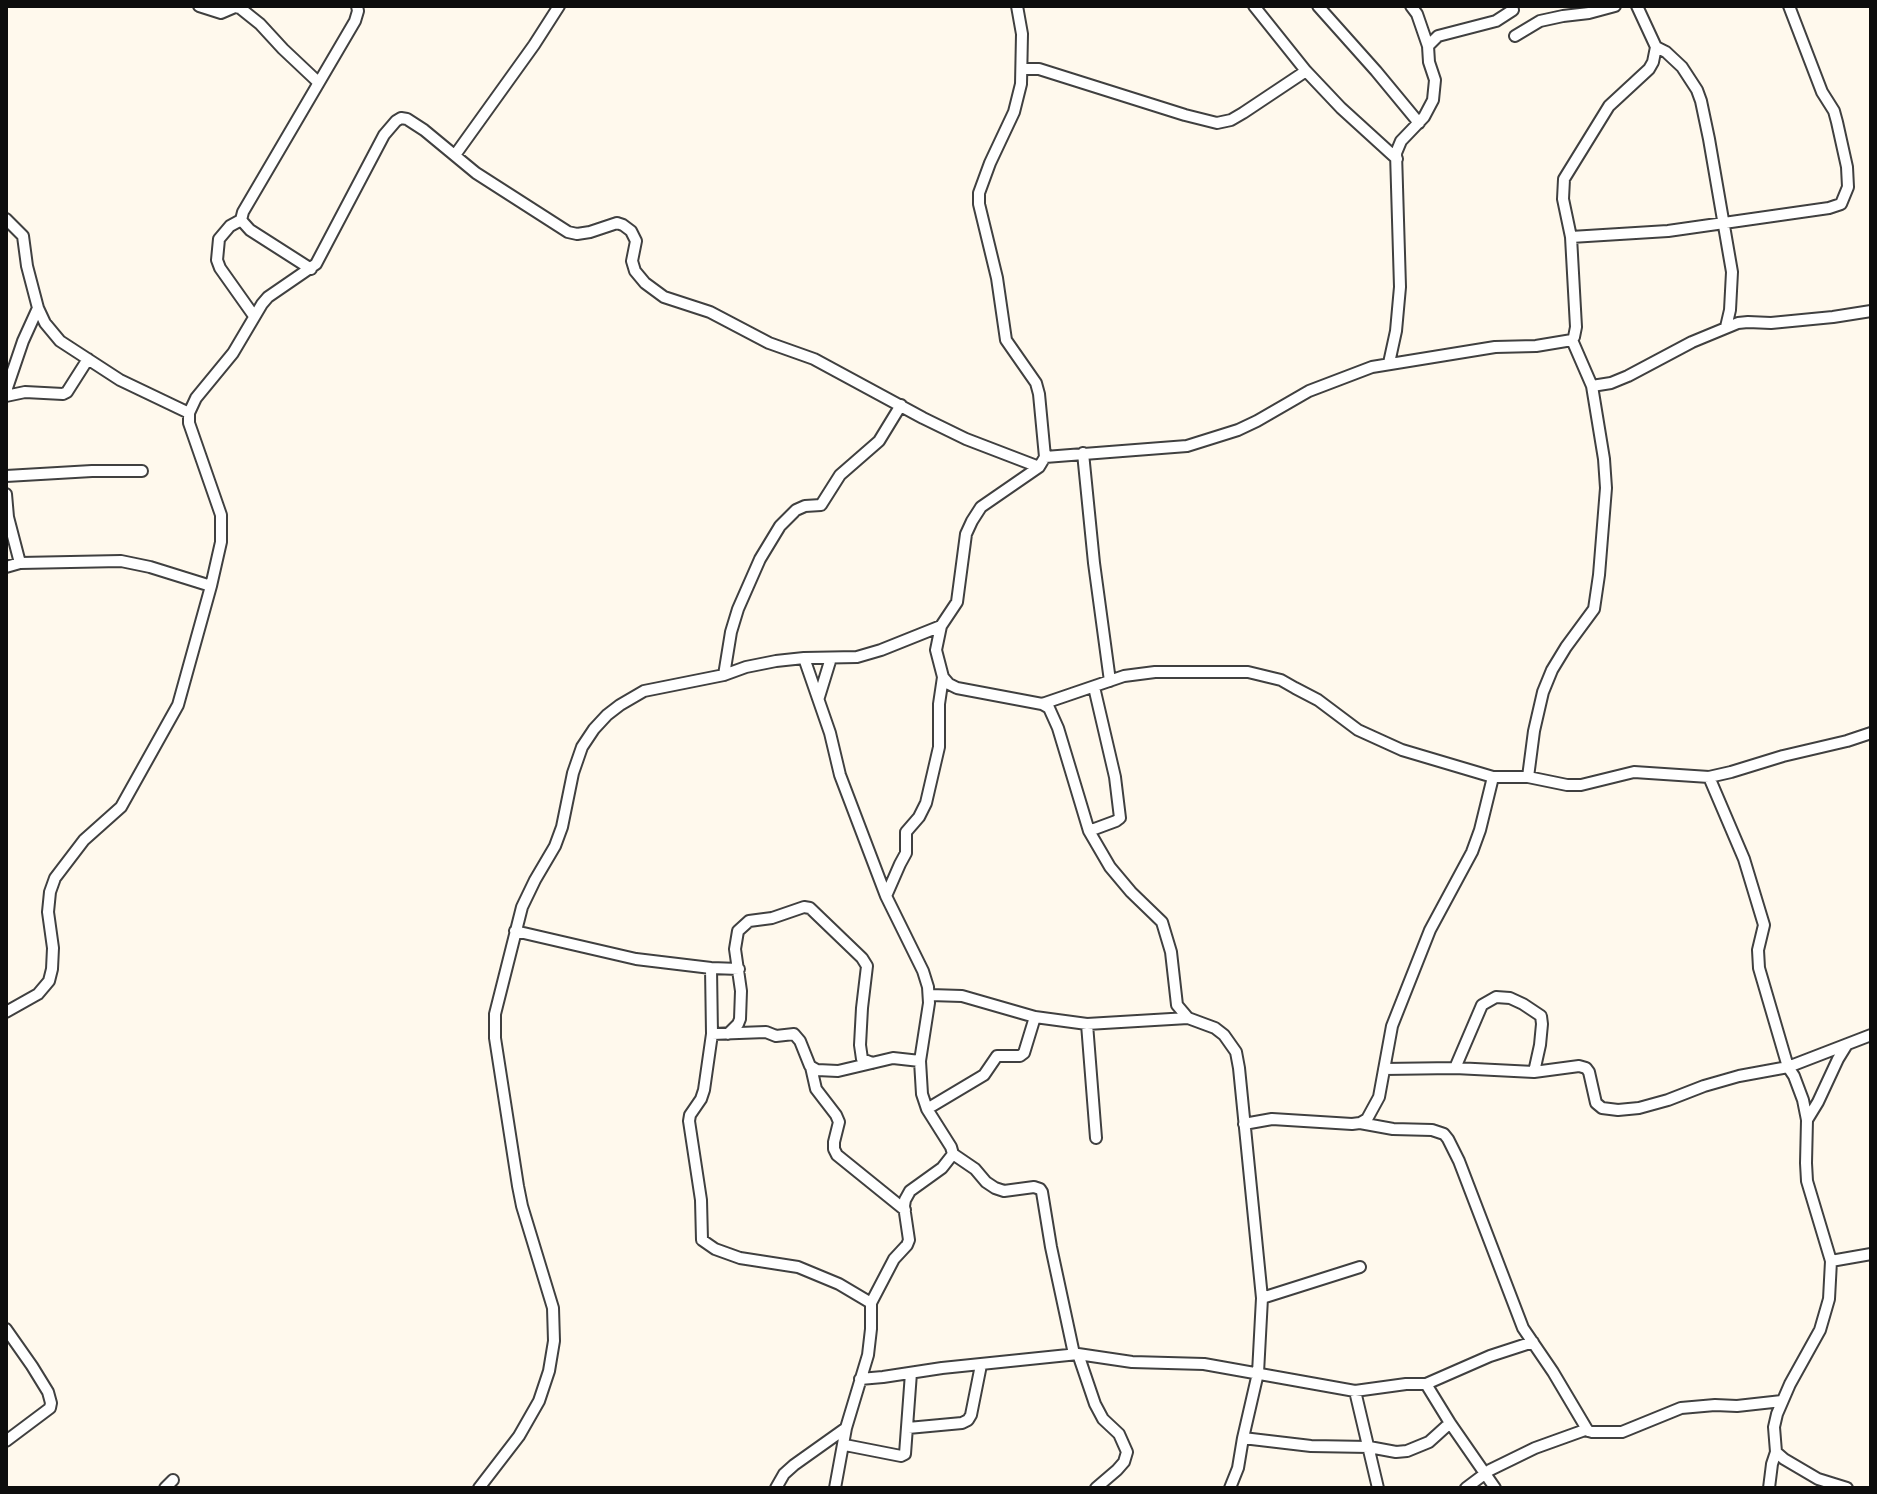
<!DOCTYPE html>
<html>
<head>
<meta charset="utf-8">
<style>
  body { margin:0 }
  #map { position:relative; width:1877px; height:1494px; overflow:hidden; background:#fff9ed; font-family:"Zilla Slab",serif }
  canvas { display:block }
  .frame { position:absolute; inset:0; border:8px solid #0d0d0d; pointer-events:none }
</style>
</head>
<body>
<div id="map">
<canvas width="1877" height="1494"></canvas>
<div class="frame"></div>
</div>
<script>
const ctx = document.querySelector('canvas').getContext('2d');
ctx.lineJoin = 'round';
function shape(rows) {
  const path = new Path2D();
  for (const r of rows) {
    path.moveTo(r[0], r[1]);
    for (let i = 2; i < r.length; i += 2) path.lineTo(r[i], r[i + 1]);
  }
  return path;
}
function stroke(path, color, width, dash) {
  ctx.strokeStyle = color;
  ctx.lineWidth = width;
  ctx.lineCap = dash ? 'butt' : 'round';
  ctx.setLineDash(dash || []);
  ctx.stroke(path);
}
const minor = shape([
  [199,6,221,13,235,7,240,8,260,24,283,49,318,82],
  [1017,6,1022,34,1021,84,1014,112,990,163,979,193,979,204,997,278,1006,340,1036,383,1039,394,1045,457,1039,467,981,507,972,521,966,534,957,602,941,626,936,650,943,677,949,684,957,688,1042,704,1049,708,1058,728,1089,831,1110,867,1131,892,1162,922,1171,952,1177,1005,1188,1018,1215,1028,1224,1035,1236,1052,1239,1068,1262,1298,1258,1373,1243,1438,1238,1468,1230,1488],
  [1254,6,1306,71,1341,108,1397,159],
  [1318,6,1376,71,1419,123],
  [1411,6,1417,14,1428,46],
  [1515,36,1540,21,1563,16,1589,13,1615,6],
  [1656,47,1666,52,1682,67,1697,90,1701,101,1709,139,1732,272,1730,310,1726,327],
  [1023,69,1039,69,1185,115,1217,123,1231,120,1243,113,1306,71],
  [455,155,534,45,559,6],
  [6,219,23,236,27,266,38,308,45,323,60,341,120,380,189,413],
  [241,220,230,226,219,239,217,260,220,268,254,316],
  [1571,237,1668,231,1829,208,1841,204,1848,187,1847,167,1837,122,1834,111,1822,92,1789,6],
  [311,269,250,230,241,220,243,212,355,21,358,11,357,6],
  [1389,363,1396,331,1400,287,1396,153,1401,141,1424,117,1433,100,1435,80,1429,62,1428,46,1438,36,1496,21,1513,10],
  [1592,386,1611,383,1628,376,1692,342,1738,323,1748,322,1771,323,1833,317,1871,311],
  [6,391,23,341,38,308],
  [6,396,25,392,63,394,67,392,88,359],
  [1083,453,1094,563,1110,681],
  [1045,457,1187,446,1238,430,1257,421,1309,391,1372,367,1495,347,1536,346,1572,340,1574,337,1576,327,1571,237,1563,199,1564,179,1609,106,1649,69,1653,62,1656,47,1637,6],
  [6,476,92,471,142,471],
  [6,494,8,517,20,563],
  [6,567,20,563,121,561,150,567,211,586],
  [804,658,830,733,840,775,886,896,923,971,928,987,929,1003,920,1061,922,1094,927,1109,951,1147,953,1154,942,1168,910,1191,905,1200,904,1206,909,1240,907,1245,894,1259,871,1303,871,1329,868,1355,846,1428,835,1488],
  [724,675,731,632,738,609,760,559,780,526,796,510,805,506,821,505,840,475,879,441,901,405],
  [819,697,831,658],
  [1042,704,1124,676,1155,672,1248,672,1281,680,1295,688,1318,700,1358,730,1402,750,1493,777,1528,777,1567,785,1581,785,1634,772,1709,777,1731,772,1783,756,1847,741,1871,733],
  [1528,777,1534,731,1543,692,1552,670,1566,647,1594,609,1599,575,1606,488,1604,459,1592,386,1572,340],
  [1709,777,1744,859,1764,925,1758,950,1759,968,1788,1067,1794,1076,1803,1100,1807,1120,1806,1163,1807,1181,1831,1261,1829,1299,1820,1330,1790,1384,1777,1414,1774,1427,1776,1452,1772,1464,1769,1488],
  [1089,831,1116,821,1120,818,1115,777,1094,687],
  [886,896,900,864,906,853,906,832,919,817,926,803,939,747,939,704,943,677],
  [515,931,636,959,711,968,739,969],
  [711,968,712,1034,704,1090,701,1099,690,1115,689,1121,701,1200,702,1240,715,1249,740,1258,798,1267,839,1284,871,1303],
  [930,995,962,996,1035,1017,1087,1024,1188,1018],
  [6,1012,38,994,49,981,52,969,53,948,48,912,50,892,55,878,84,840,121,807,178,705,211,586,221,542,221,515,189,423,189,413,196,398,233,353,262,304,268,297,316,264,384,135,396,121,401,118,407,119,424,130,476,173,568,232,577,234,590,232,617,223,623,225,631,231,636,241,632,261,635,271,645,283,664,297,710,312,769,343,814,359,923,418,966,439,1039,467],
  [1087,1024,1096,1138],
  [712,1034,766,1032,776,1036,794,1034,800,1041,810,1066,817,1070,838,1071,893,1058,920,1061],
  [728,1034,738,1024,740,1019,741,991,735,949,738,931,749,921,772,918,804,907,810,908,862,958,867,966,862,1008,860,1045,862,1059,872,1063],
  [811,1067,816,1089,836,1115,839,1122,834,1142,834,1149,837,1155,905,1210],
  [1455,1068,1482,1005,1496,997,1510,998,1523,1004,1541,1016,1542,1024,1540,1045,1534,1072],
  [1384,1069,1455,1068,1534,1072,1579,1066,1586,1068,1589,1072,1596,1103,1602,1108,1618,1110,1639,1108,1668,1100,1704,1086,1739,1076,1788,1067,1871,1035],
  [927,1109,984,1075,997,1056,1020,1056,1024,1053,1035,1017],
  [1807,1120,1818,1102,1838,1059,1846,1046],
  [1360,1123,1393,1129,1432,1130,1444,1134,1448,1139,1459,1161,1523,1328,1553,1372,1588,1431],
  [1244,1124,1272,1119,1352,1124,1360,1123,1367,1119,1379,1097,1392,1026,1430,930,1472,852,1480,830,1493,777],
  [953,1154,975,1169,986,1182,995,1188,1004,1191,1034,1187,1040,1189,1042,1192,1051,1247,1074,1354],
  [1831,1261,1871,1254],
  [1262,1298,1360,1267],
  [6,1329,32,1366,48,1392,51,1403,50,1408,6,1441],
  [1078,1354,1095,1404,1103,1419,1119,1434,1127,1452,1124,1462,1117,1470,1096,1488],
  [860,1379,883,1377,942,1368,1078,1354,1132,1362,1204,1364,1355,1391,1406,1384,1426,1384,1450,1423,1495,1488],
  [1426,1384,1490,1356,1533,1342],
  [1355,1391,1378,1488],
  [908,1428,962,1423,968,1420,971,1415,981,1365],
  [1243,1438,1311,1446,1369,1447,1396,1452,1407,1451,1429,1442,1450,1423],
  [845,1445,901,1456,905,1454,911,1373],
  [1776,1452,1784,1459,1818,1479,1847,1488],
  [165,1488,173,1480],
  [479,1488,519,1436,539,1401,549,1371,554,1341,553,1308,522,1206,518,1186,495,1038,495,1014,522,907,535,880,555,846,562,827,573,773,582,747,594,729,607,715,620,705,644,691,724,675,746,667,776,661,804,658,857,657,881,650,941,626],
  [776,1488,784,1474,794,1465,846,1428],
  [1466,1488,1490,1470,1535,1448,1585,1430,1592,1432,1622,1432,1681,1408,1715,1405,1737,1406,1782,1401]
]);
stroke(minor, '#404040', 14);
stroke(minor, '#fff', 10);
</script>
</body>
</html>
